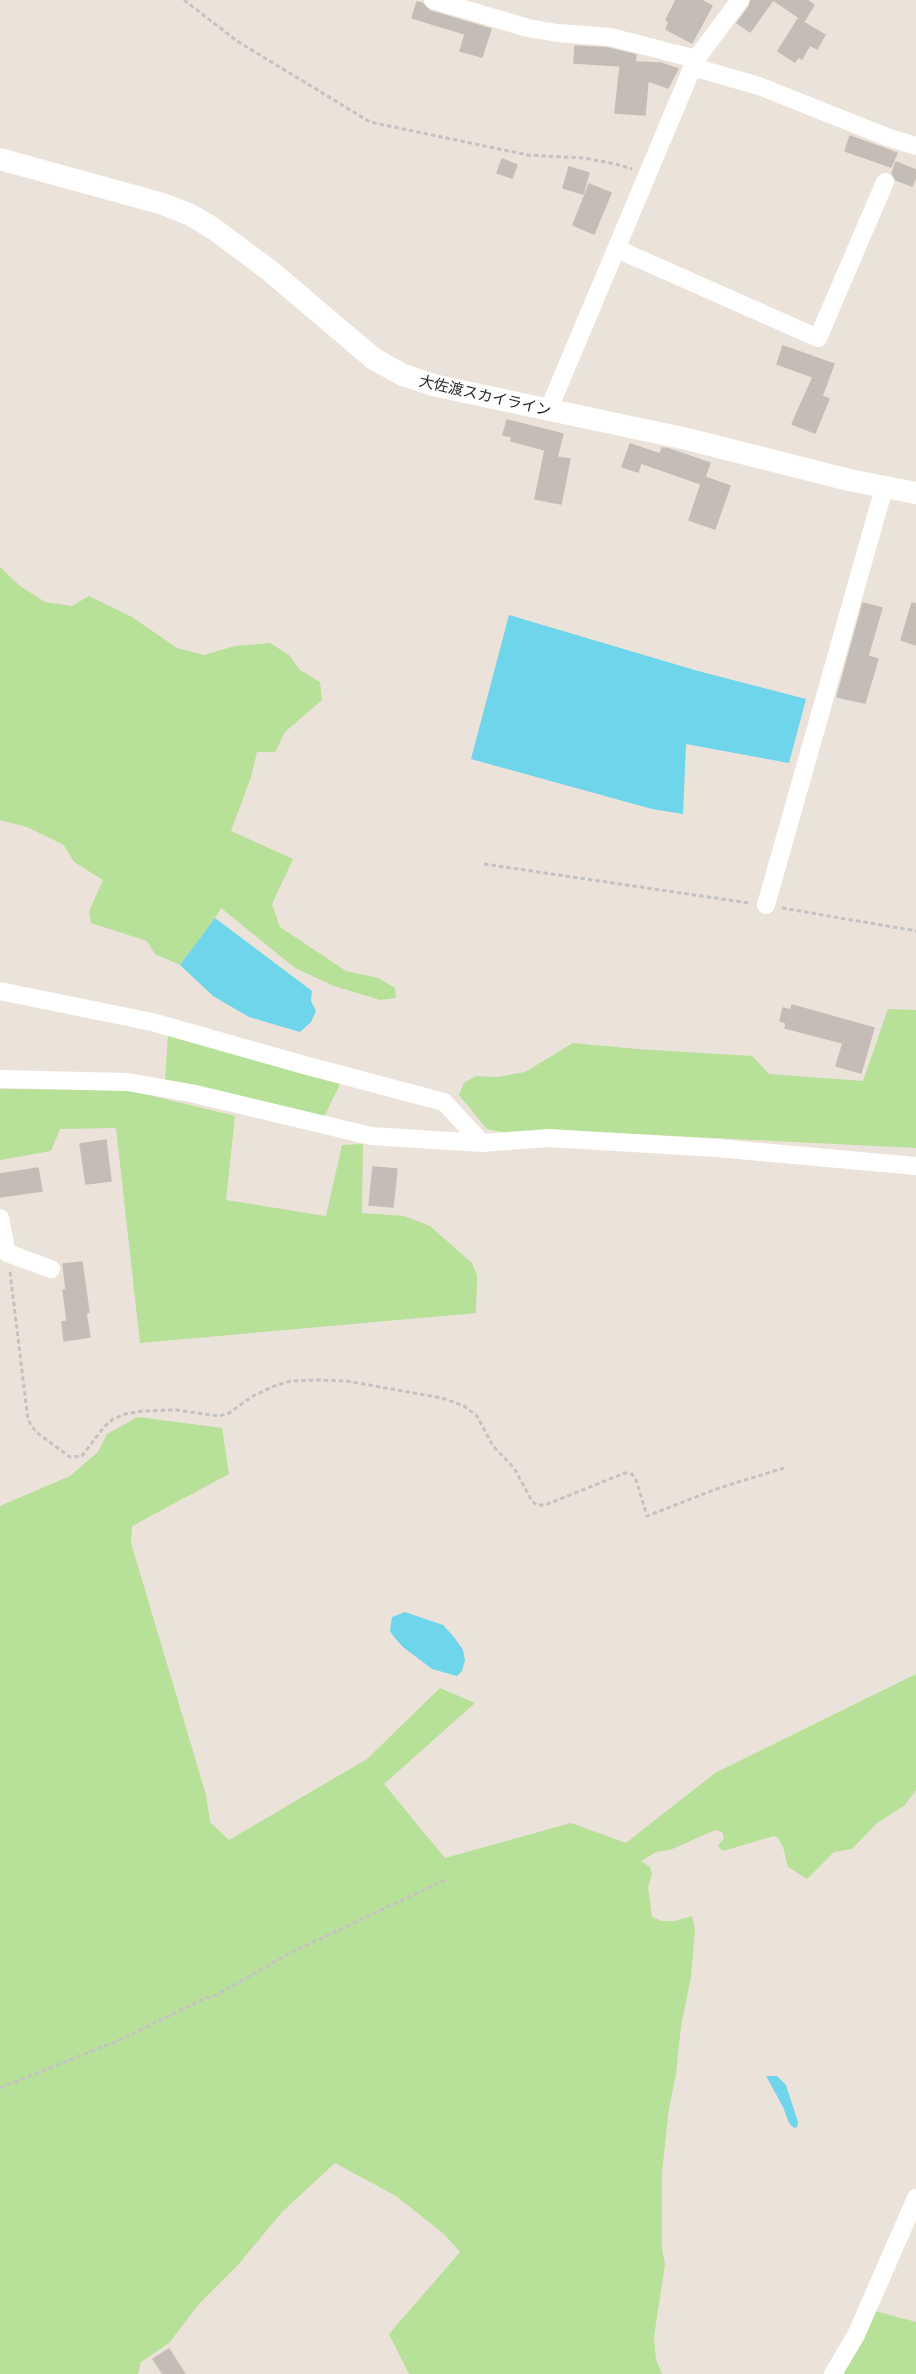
<!DOCTYPE html>
<html>
<head>
<meta charset="utf-8">
<style>
  body { margin:0 }
  canvas { display:block; background:#ebe2da }
</style>
</head>
<body>
<canvas width="916" height="2374"></canvas>
<script>
const ctx = document.querySelector('canvas').getContext('2d');
ctx.lineJoin = 'round';
function fill(path, color) {
  ctx.fillStyle = color;
  ctx.fill(path, 'evenodd');
}
function shape(rows) {
  const path = new Path2D();
  for (const r of rows) {
    path.moveTo(r[0], r[1]);
    for (let i = 2; i < r.length; i += 2) path.lineTo(r[i], r[i + 1]);
  }
  return path;
}
function stroke(path, color, width, dash) {
  ctx.strokeStyle = color;
  ctx.lineWidth = width;
  ctx.lineCap = dash ? 'butt' : 'round';
  ctx.setLineDash(dash || []);
  ctx.stroke(path);
}
function drawText(font, color, halo, rows, align = 'center') {
  ctx.font = font + ' "Asap Condensed","Noto Sans JP",sans-serif';
  ctx.lineWidth = 4.5;
  ctx.setLineDash([]);
  ctx.textBaseline = 'middle';
  ctx.strokeStyle = halo;
  ctx.fillStyle = color;
  for (const [text, x, y, turn = 0] of rows) {
    ctx.save();
    ctx.translate(x, y);
    ctx.rotate((+turn || 0) * Math.PI / 180);
    ctx.textAlign = isNaN(turn) ? turn : align;
    if (halo) ctx.strokeText(text, 0, 0);
    ctx.fillText(text, 0, 0);
    ctx.restore();
  }
}
const green = shape([
  [0,567,20,586,45,602,72,606,89,596,132,617,177,648,204,655,235,646,270,643,289,655,300,670,320,682,322,700,285,732,275,752,257,752,251,777,231,831,293,859,272,904,280,927,346,971,378,978,395,988,396,998,380,1000,334,986,295,968,221,908,215,918,180,965,155,954,147,941,91,923,89,912,103,880,74,862,64,845,27,827,0,820],
  [888,1009,916,1010,916,1148,594,1132,508,1133,487,1129,459,1095,464,1083,476,1076,497,1077,525,1072,573,1043,637,1049,752,1056,769,1074,863,1081],
  [168,1035,342,1080,324,1117,165,1082],
  [0,1089,128,1090,235,1116,226,1200,326,1216,342,1145,363,1144,362,1213,404,1216,430,1226,472,1263,477,1275,476,1313,140,1343,116,1128,60,1129,51,1151,0,1160],
  [138,1417,222,1428,229,1474,132,1526,131,1543,206,1795,210,1822,229,1840,367,1759,440,1688,475,1703,384,1784,445,1858,571,1823,626,1843,715,1773,916,1674,916,1790,904,1806,877,1823,852,1849,834,1852,807,1879,788,1867,783,1847,778,1838,774,1836,723,1851,718,1846,724,1838,722,1832,715,1830,670,1850,656,1852,641,1861,650,1867,652,1874,648,1887,652,1917,662,1921,675,1921,692,1916,695,1930,691,1977,681,2026,676,2074,669,2108,662,2172,662,2249,665,2264,654,2337,656,2360,662,2374,409,2374,389,2334,460,2252,444,2234,396,2196,335,2163,282,2212,237,2266,199,2304,169,2343,141,2362,138,2374,0,2374,0,1506,70,1476,98,1452,107,1434],
  [875,2311,916,2322,916,2374,834,2374]
]);
const water = shape([
  [509,615,698,671,806,699,789,763,686,744,683,814,652,809,471,759],
  [215,918,312,991,311,1001,316,1011,311,1022,300,1032,249,1017,213,996,180,965],
  [405,1612,443,1625,454,1637,463,1650,465,1660,462,1671,457,1676,432,1669,403,1647,394,1637,390,1631,392,1617],
  [766,2076,777,2076,786,2085,798,2122,797,2127,794,2128,789,2123,783,2107]
]);
const building = shape([
  [676,0,701,0,712,6,692,43,666,29,669,22,666,20,676,0],
  [751,0,807,0,814,5,804,21,773,0,750,32,737,23,749,7,751,0],
  [417,2,422,3,430,11,491,29,482,57,460,51,465,34,412,18,417,2],
  [798,19,825,35,817,49,810,45,802,59,798,57,795,62,778,51,798,19],
  [575,46,608,48,636,55,635,62,661,63,678,69,668,88,648,81,645,115,615,113,620,66,574,63,575,46],
  [850,136,897,153,891,167,845,151,850,136],
  [502,159,517,165,512,178,497,173,502,159],
  [896,162,916,170,916,177,912,186,896,180,892,173,896,162],
  [569,167,589,173,583,194,563,188,569,167],
  [589,184,611,193,594,234,573,225,589,184],
  [783,346,834,364,822,396,829,399,815,433,792,424,813,377,777,364,783,346],
  [507,420,563,434,557,457,570,459,561,504,535,499,545,450,511,441,512,437,503,435,507,420],
  [630,444,660,454,662,448,669,449,710,463,705,477,730,486,715,529,689,520,701,484,641,463,638,472,622,467,630,444],
  [863,603,882,608,868,656,878,659,865,703,837,697,863,603],
  [912,603,916,604,916,645,901,640,912,603],
  [792,1005,874,1028,861,1073,836,1066,843,1043,785,1028,786,1023,780,1021,783,1008,791,1010,792,1005],
  [106,1140,111,1181,86,1184,80,1144,106,1140],
  [373,1167,397,1169,393,1207,369,1205,373,1167],
  [38,1168,42,1191,0,1197,0,1174,38,1168],
  [82,1262,89,1312,86,1313,90,1337,64,1341,62,1322,67,1321,63,1290,66,1290,63,1264,82,1262],
  [169,2349,185,2374,163,2374,153,2359,169,2349]
]);
const path = shape([
  [184,0,237,41,370,122,528,155,583,158,616,164,632,169],
  [484,864,749,903],
  [782,908,916,931],
  [10,1272,28,1420,36,1432,70,1457,82,1456,104,1427,113,1419,125,1414,142,1411,176,1410,219,1416,229,1413,253,1396,274,1386,291,1381,317,1380,347,1381,442,1398,464,1406,477,1416,493,1446,514,1468,532,1501,537,1505,545,1505,625,1473,632,1474,636,1480,647,1516,719,1488,784,1468],
  [0,2088,122,2039,206,1998,213,1997,292,1952,445,1880]
]);
const minor = shape([
  [433,0,528,28,557,33,610,37,696,59],
  [693,67,759,86,887,137,916,146],
  [617,249,818,338,885,182],
  [548,411,696,59,740,0],
  [766,905,884,488],
  [0,991,152,1022,304,1065,444,1102,482,1143],
  [0,1079,127,1082,191,1093,371,1136,482,1143,549,1138,717,1148,916,1166],
  [0,1218,7,1253,51,1269],
  [833,2374,856,2335,916,2198]
]);
const tertiary = shape([
  [0,159,163,204,191,215,214,229,269,270,374,359,403,375,437,386,687,439,849,480,916,493]
]);
const streetNames = [
  ["大佐渡スカイライン",485,396,13]
];
fill(green, '#b7e098');
fill(water, '#6fd5eb');
fill(building, '#c3bcb7');
stroke(building, '#c6beb4', 1.5);
stroke(path, '#c3c3c3', 3, [4.5, 3]);
stroke(minor, '#fff', 18);
stroke(tertiary, '#fff', 22);
drawText('15px', '#282828', '#fff', streetNames);
</script>
</body>
</html>
